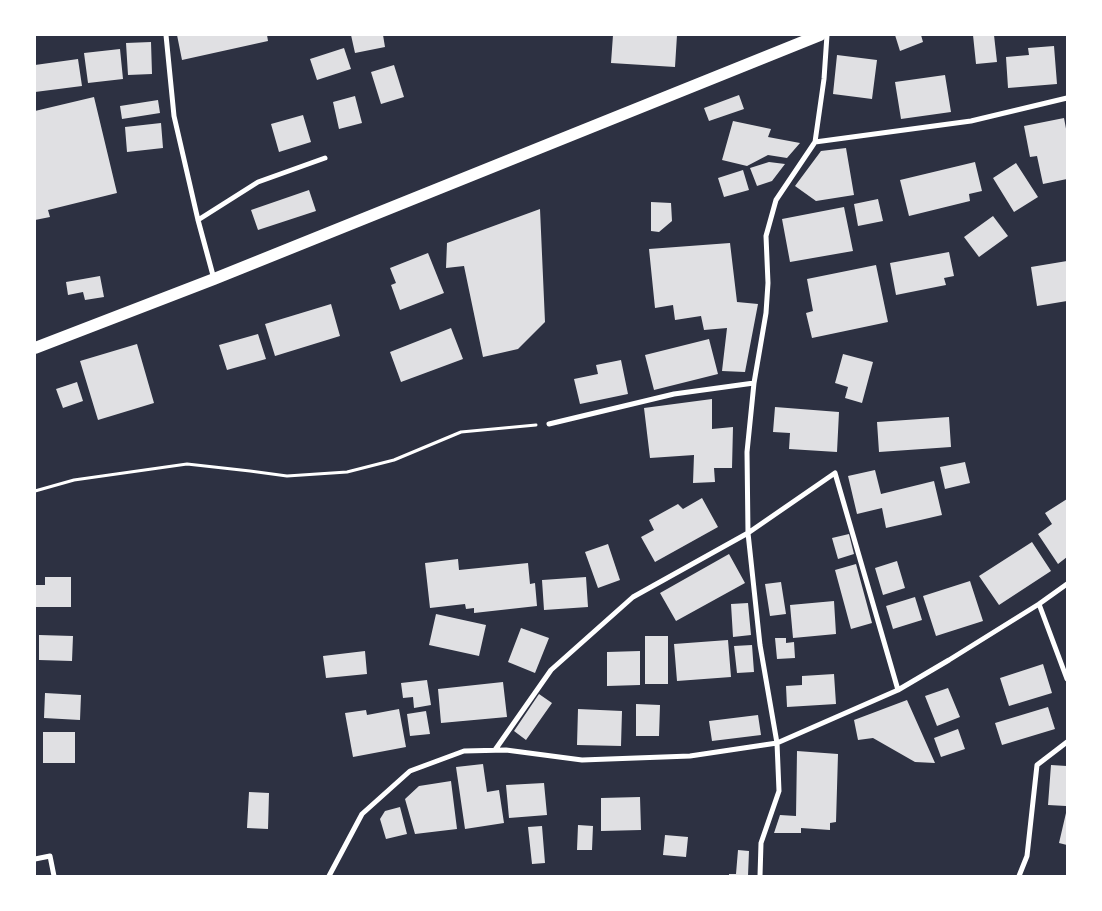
<!DOCTYPE html>
<html>
<head>
<meta charset="utf-8">
<style>
  body { margin:0 }
  #map { position:relative; width:1102px; height:911px; overflow:hidden; background:#2d3142; font-family:Overpass,sans-serif }
  canvas { display:block }
  .frame { position:absolute; inset:0; border:36px solid #fff; pointer-events:none }
</style>
</head>
<body>
<div id="map">
<canvas width="1102" height="911"></canvas>
<div class="frame"></div>
</div>
<script>
const ctx = document.querySelector('canvas').getContext('2d');
ctx.lineJoin = 'round';
function fill(path, color) {
  ctx.fillStyle = color;
  ctx.fill(path, 'evenodd');
}
function shape(rows) {
  const path = new Path2D();
  for (const r of rows) {
    path.moveTo(r[0], r[1]);
    for (let i = 2; i < r.length; i += 2) path.lineTo(r[i], r[i + 1]);
  }
  return path;
}
function stroke(path, color, width, dash) {
  ctx.strokeStyle = color;
  ctx.lineWidth = width;
  ctx.lineCap = dash ? 'butt' : 'round';
  ctx.setLineDash(dash || []);
  ctx.stroke(path);
}
const building = shape([
  [177,35,267,35,268,41,182,60],
  [351,35,383,35,385,47,355,53],
  [613,35,677,35,675,67,611,63],
  [895,35,921,35,923,42,900,51],
  [973,35,994,35,997,62,976,64],
  [151,42,152,74,128,75,126,43],
  [1054,46,1057,84,1008,88,1006,57,1029,55,1028,48],
  [344,48,351,69,317,80,310,59],
  [120,49,123,79,88,83,84,53],
  [837,55,877,60,872,99,833,94],
  [78,59,82,86,35,92,35,65],
  [394,65,404,97,381,104,371,72],
  [945,75,951,112,901,119,895,82],
  [739,95,744,109,709,121,704,108],
  [355,96,362,123,339,129,333,102],
  [94,97,117,193,48,210,50,217,35,220,35,111],
  [158,100,160,113,122,119,120,106],
  [303,115,311,142,279,152,271,124],
  [1064,118,1067,134,1067,179,1043,184,1037,156,1030,157,1024,126],
  [733,121,771,129,768,137,800,143,787,158,768,155,747,166,722,160],
  [161,123,163,148,127,152,125,127],
  [846,148,854,195,816,201,795,186,821,151],
  [769,162,785,164,772,181,757,186,750,168],
  [975,162,982,191,969,194,970,201,909,216,900,180],
  [1016,163,1038,197,1014,212,993,178],
  [743,170,749,190,724,197,718,178],
  [309,190,316,211,258,230,251,210],
  [878,199,883,221,858,226,854,204],
  [651,202,671,203,672,221,659,232,651,231],
  [844,207,853,251,790,262,782,219],
  [540,209,545,322,518,349,483,357,464,266,446,268,447,243],
  [993,216,1008,236,979,257,964,237],
  [730,243,737,302,758,304,745,372,722,371,727,328,704,330,701,316,675,320,673,305,655,308,649,249],
  [949,252,954,276,944,278,946,285,896,295,890,263],
  [428,253,444,293,400,310,391,285,396,283,390,268],
  [1067,261,1067,301,1037,306,1031,267],
  [876,265,888,322,812,338,806,313,813,311,807,279],
  [100,276,104,297,85,300,83,292,68,295,66,282],
  [331,304,340,336,275,356,265,324],
  [451,328,463,359,401,382,390,352],
  [258,334,266,359,227,370,219,345],
  [709,339,718,374,654,390,645,355],
  [137,344,154,403,98,420,80,361],
  [843,354,873,362,862,403,845,398,848,387,835,383],
  [621,360,628,394,580,404,574,379,598,374,596,365],
  [77,382,83,401,63,408,56,389],
  [712,399,712,429,733,427,732,468,714,468,715,482,693,483,694,455,650,458,644,408],
  [775,407,839,412,837,452,789,449,790,433,773,432],
  [949,417,951,447,879,452,877,422],
  [965,462,970,483,945,489,940,467],
  [875,470,881,494,934,481,942,515,886,528,882,508,857,514,848,476],
  [702,498,718,527,655,562,641,537,654,530,649,520,678,504,683,509],
  [1067,499,1067,557,1058,564,1038,534,1052,524,1045,513],
  [849,534,854,554,838,559,832,538],
  [1032,542,1051,571,999,605,979,576],
  [608,544,620,580,598,588,585,552],
  [729,554,745,583,676,621,660,593],
  [458,559,459,570,528,563,530,584,535,583,537,606,474,613,474,608,466,609,465,604,430,608,425,563],
  [897,561,905,588,883,595,875,568],
  [856,564,872,623,851,629,835,570],
  [45,577,71,577,71,607,35,607,35,585,45,585],
  [586,577,588,607,544,610,542,580],
  [970,581,983,621,936,636,923,596],
  [781,582,786,614,770,616,765,584],
  [915,597,922,620,893,629,886,606],
  [834,601,836,634,793,638,790,605],
  [748,603,751,635,733,637,731,604],
  [436,614,486,625,479,656,429,645],
  [521,628,549,638,535,673,508,662],
  [39,635,73,636,72,661,39,660],
  [645,636,668,636,668,684,645,684],
  [775,638,786,638,786,643,794,642,795,658,777,659],
  [728,640,731,677,677,681,674,644],
  [752,645,754,672,737,673,734,646],
  [365,651,367,674,326,678,323,656],
  [640,651,640,685,607,686,607,652],
  [1043,664,1052,693,1009,706,1000,678],
  [834,674,836,704,787,707,786,686,802,685,802,676],
  [427,680,431,705,414,708,413,697,403,698,401,683],
  [503,682,507,717,441,723,438,689],
  [948,688,960,717,937,726,925,696],
  [45,693,81,695,80,720,44,718],
  [539,694,552,703,526,740,514,731],
  [907,700,935,763,915,762,873,738,858,740,854,720],
  [636,704,660,705,659,736,636,736],
  [1048,707,1055,729,1002,745,995,723],
  [399,709,406,747,353,757,345,713,366,710,367,715],
  [578,709,622,711,621,746,577,745],
  [426,711,430,734,410,736,407,714],
  [758,715,761,735,712,741,709,721],
  [958,729,965,749,941,757,934,738],
  [43,732,75,732,75,763,43,763],
  [797,751,838,754,836,822,830,823,830,830,801,828,801,833,774,833,780,815,796,816],
  [483,764,487,792,499,790,504,823,465,829,456,767],
  [1051,765,1067,766,1066,806,1048,805],
  [451,781,457,829,415,834,405,799,419,786],
  [544,783,547,815,509,818,506,785],
  [249,792,269,793,268,829,247,828],
  [640,797,641,830,601,831,601,798],
  [400,807,407,834,386,839,380,819,385,811],
  [1066,813,1067,813,1067,845,1059,843],
  [578,825,593,826,592,850,577,850],
  [542,826,545,863,532,864,528,827],
  [665,835,688,837,686,857,663,855],
  [738,850,749,851,748,876,729,876,729,874,736,874]
]);
const path = shape([
  [35,491,74,480,187,464,250,471,287,476,347,472,394,460,461,432,536,425]
]);
const minor = shape([
  [166,35,174,116,198,220,214,279],
  [815,142,971,121,1067,98],
  [198,220,258,182,325,158],
  [549,424,674,394,754,383],
  [1039,604,1067,679],
  [495,750,551,670,633,597,748,533,835,473,898,690],
  [35,859,50,856,54,876],
  [329,876,362,814,410,771,464,751,506,750,582,760,690,756,777,743,898,690,949,660,1039,604,1067,584],
  [760,876,761,843,779,791,777,743,760,645,748,533,747,452,754,383,766,313,768,283,766,236,776,200,815,142,824,79,827,35],
  [1019,876,1027,856,1037,765,1067,742]
]);
const primary = shape([
  [35,348,214,279,820,35]
]);
fill(building, '#e0e0e3');
stroke(path, '#fff', 3);
stroke(minor, '#fff', 5);
stroke(primary, '#fff', 12);
</script>
</body>
</html>
